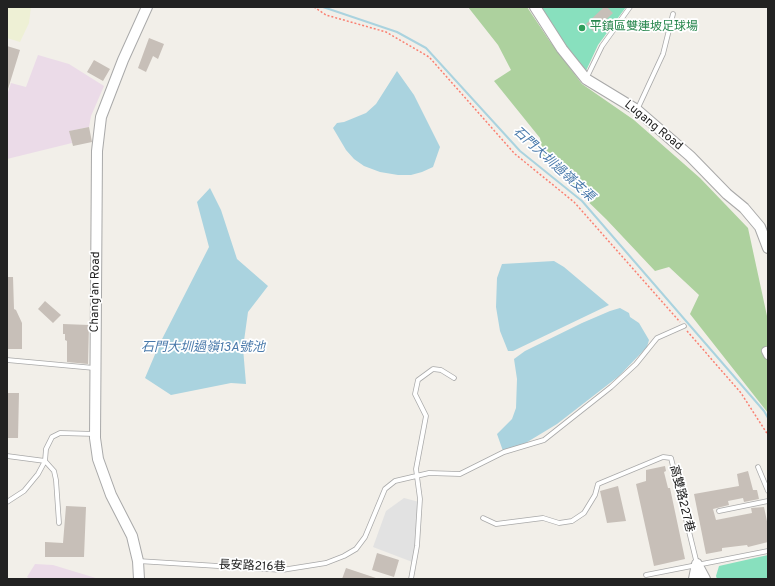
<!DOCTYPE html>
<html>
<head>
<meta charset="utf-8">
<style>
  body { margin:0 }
  #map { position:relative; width:775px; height:586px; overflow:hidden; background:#f2efe9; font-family:Overpass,sans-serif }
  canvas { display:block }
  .frame { position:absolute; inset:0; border:8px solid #222; pointer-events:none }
</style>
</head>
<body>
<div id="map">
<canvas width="775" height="586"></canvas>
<div class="frame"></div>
</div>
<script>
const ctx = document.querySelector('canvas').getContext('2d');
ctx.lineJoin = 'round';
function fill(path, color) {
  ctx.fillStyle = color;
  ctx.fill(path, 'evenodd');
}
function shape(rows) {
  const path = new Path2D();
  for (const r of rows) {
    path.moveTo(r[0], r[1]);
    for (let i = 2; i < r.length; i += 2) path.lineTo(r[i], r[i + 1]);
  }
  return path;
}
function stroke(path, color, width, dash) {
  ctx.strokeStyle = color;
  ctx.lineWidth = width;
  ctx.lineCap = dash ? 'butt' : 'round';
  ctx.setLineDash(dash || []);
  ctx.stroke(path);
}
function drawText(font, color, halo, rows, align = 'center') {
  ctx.font = font + ' Overpass,"Noto Sans TC",sans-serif';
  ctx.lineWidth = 3.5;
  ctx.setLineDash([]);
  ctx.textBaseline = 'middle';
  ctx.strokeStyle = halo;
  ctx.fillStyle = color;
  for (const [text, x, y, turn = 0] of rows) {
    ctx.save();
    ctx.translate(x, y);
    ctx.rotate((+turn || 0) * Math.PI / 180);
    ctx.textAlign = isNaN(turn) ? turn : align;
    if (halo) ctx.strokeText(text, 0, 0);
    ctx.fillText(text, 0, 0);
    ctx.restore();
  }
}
const industrial = shape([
  [38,55,69,64,104,86,91,116,89,127,70,131,72,143,7,159,7,95,11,83,26,87],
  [35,564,53,565,99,579,30,579,27,577]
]);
const farmland = shape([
  [7,7,31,7,29,23,20,42,7,38]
]);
const forest = shape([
  [468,7,527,7,549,40,582,84,634,120,700,178,748,228,767,316,768,413,690,314,699,295,669,267,655,271,606,219,544,159,540,138,494,81,511,70,498,45]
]);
const pitch = shape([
  [540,7,626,7,598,45,585,73,566,48],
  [768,555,768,579,717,579,716,576,719,566]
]);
const parking = shape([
  [404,498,419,502,415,563,373,547,386,511]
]);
const water = shape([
  [397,71,414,95,440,147,433,167,422,172,411,175,398,175,380,172,364,166,354,159,346,150,333,128,337,123,344,122,366,113,376,104],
  [210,188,221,210,237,259,268,286,248,312,243,348,246,384,231,383,171,395,145,378,159,345,209,247,197,202],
  [554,261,564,267,609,305,513,351,508,351,500,331,496,307,497,278,502,264],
  [620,308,629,313,630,317,639,323,649,340,647,347,619,376,557,424,524,444,503,451,497,434,512,419,516,408,517,379,514,359,525,351,582,323,610,311]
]);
const stream = shape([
  [323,7,397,32,426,48,520,151,582,201,764,411,768,418]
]);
const building = shape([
  [604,7,607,7,613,13,594,32,586,24],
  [149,38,164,44,158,59,153,56,146,72,138,68],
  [7,46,20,50,8,89,7,89],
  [94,60,110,69,103,81,87,72],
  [89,127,92,142,73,146,69,131],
  [7,277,13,277,14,309,16,310,22,323,22,349,7,349],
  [45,301,61,315,53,323,38,309],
  [63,324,89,325,88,364,67,362,67,341,65,340,65,334,63,334],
  [7,393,19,393,18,438,7,438],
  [665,466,666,471,664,472,668,488,670,488,685,559,654,566,636,484,646,481,646,470],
  [748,471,753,490,757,490,759,499,744,502,743,498,728,501,729,505,713,509,716,520,752,513,751,508,764,507,768,526,768,542,748,547,747,545,722,548,722,551,706,554,694,494,739,486,737,474],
  [618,486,626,521,607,523,600,491],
  [66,506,86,507,84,557,45,557,45,542,63,543],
  [377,553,399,560,394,577,372,570],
  [346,568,376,578,376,579,342,579]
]);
const path = shape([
  [314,7,326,15,386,32,429,57,515,154,574,202,680,322],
  [687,331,741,393,768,435]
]);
const service = shape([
  [586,79,602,46,630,7],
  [637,110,663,54,673,14],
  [7,360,94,368],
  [7,456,45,461,38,474,24,491,7,502],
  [758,467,768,491],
  [719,511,768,501],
  [483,518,496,524,543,518,559,523,572,521,584,513,595,495,598,484,663,457,671,458,697,564],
  [59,523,56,480,54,471,45,461,46,449,52,437,60,433,95,434],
  [138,561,282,570,326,563,344,556,356,549,365,537,385,489,395,481,429,473,460,474,504,452,544,440,611,387,636,364,657,338,684,326],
  [646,575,768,551],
  [411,579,417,546,420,499,416,469,426,416,415,394,418,380,433,369,441,370,454,378]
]);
const minor = shape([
  [766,351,768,355]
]);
const tertiary = shape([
  [535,7,562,49,586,79,637,110,690,156,727,194,744,208,760,227,768,248],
  [697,564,705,579],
  [139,579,138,561,132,536,111,495,98,459,95,438,97,151,101,117,123,60,147,7],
  [694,579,697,564]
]);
const markers = [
  [582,28,4,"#2e9e5b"]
];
const leisureNames = [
  ["平鎮區雙連坡足球場",590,28]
];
const streetNames = [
  ["Lugang Road",653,126,39],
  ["Chang'an Road",96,292,-89],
  ["高雙路227巷",681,499,76],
  ["長安路216巷",252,567,2]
];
const waterNames = [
  ["石門大圳過嶺支渠",553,165,42],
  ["石門大圳過嶺13A號池",203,348]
];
fill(industrial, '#ebdbe8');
fill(farmland, '#eef0d5');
fill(forest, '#add19e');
fill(pitch, '#88e0be');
fill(parking, '#e2e2e2');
fill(water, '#aad3df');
stroke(stream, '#aad3df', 2);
fill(building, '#c7bfb8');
stroke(service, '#a9a9a9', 5.5);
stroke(minor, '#a9a9a9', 10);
stroke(tertiary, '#a9a9a9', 12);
stroke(path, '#fa8072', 1.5, [2, 2]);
stroke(service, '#fff', 4);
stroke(minor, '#fff', 8);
stroke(tertiary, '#fff', 10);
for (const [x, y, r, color] of markers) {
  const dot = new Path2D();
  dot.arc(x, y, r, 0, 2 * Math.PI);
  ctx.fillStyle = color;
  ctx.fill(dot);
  stroke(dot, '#fff', 1.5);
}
drawText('12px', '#27864d', '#fff', leisureNames, 'left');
drawText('12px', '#222', '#fff', streetNames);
drawText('italic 13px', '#4a7aab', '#fff', waterNames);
</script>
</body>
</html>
